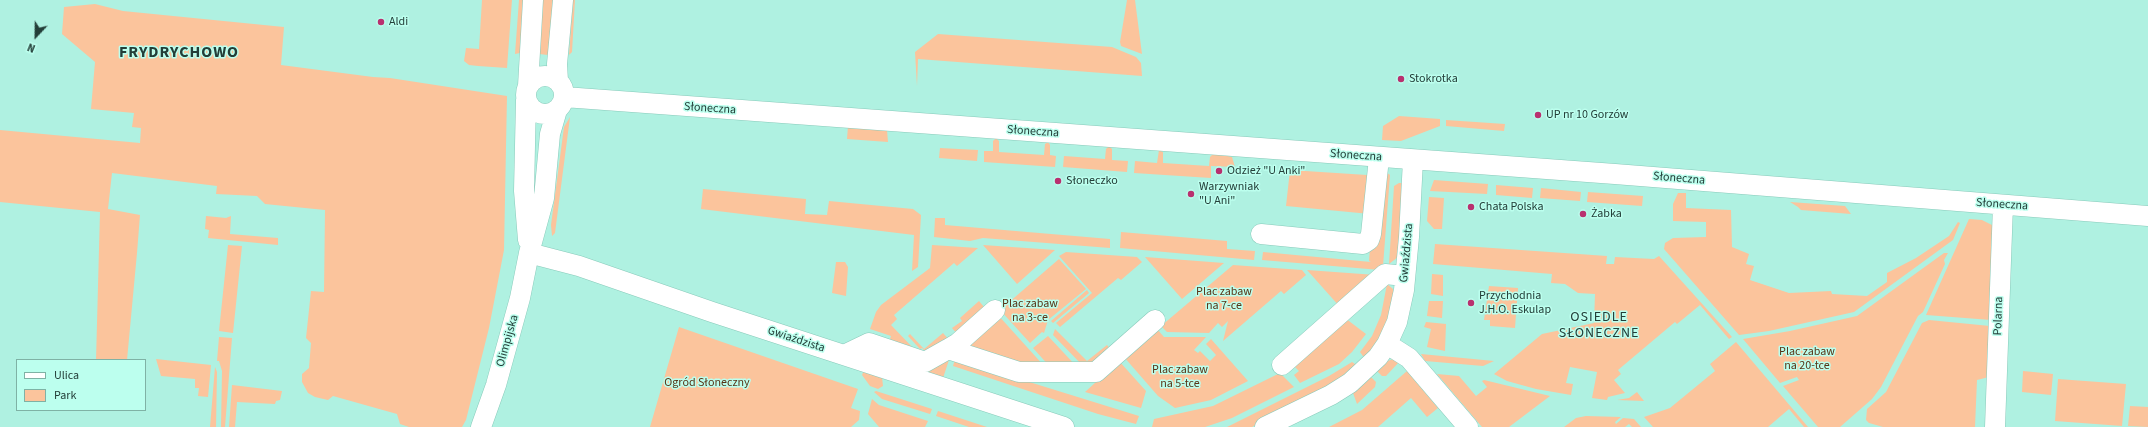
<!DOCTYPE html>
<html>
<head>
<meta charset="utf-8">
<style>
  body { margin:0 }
  #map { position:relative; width:2148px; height:427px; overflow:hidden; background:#aff1e1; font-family:"Source Sans 3",sans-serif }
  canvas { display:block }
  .legend { position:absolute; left:16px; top:359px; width:130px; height:52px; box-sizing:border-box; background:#bcffee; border:1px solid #7fb2a5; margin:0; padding:5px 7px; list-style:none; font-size:12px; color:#233e38 }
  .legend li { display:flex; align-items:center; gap:8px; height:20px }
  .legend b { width:20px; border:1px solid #7fb2a5 }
  .north { position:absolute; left:16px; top:16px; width:40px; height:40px; -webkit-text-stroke:3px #bcffee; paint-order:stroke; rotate:202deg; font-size:11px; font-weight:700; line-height:16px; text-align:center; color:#233e38 }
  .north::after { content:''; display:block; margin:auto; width:14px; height:18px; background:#233e38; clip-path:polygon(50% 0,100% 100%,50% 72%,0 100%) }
</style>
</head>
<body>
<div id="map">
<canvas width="2148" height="427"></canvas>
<ul class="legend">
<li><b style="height:5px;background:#fff"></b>Ulica</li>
<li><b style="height:11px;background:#fbc49c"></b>Park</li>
</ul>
<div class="north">N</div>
</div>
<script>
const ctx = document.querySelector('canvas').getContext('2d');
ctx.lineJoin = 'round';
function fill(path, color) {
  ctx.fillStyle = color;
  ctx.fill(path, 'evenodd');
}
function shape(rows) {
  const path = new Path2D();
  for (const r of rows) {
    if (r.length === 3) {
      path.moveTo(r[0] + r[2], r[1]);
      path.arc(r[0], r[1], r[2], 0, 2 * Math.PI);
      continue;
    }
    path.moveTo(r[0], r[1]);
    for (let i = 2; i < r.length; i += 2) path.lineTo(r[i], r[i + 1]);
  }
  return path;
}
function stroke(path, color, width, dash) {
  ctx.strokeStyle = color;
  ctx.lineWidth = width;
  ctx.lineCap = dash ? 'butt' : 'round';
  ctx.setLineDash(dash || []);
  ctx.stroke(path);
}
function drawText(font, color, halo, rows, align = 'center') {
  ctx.font = font + ' "Source Sans 3",sans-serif';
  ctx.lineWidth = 3;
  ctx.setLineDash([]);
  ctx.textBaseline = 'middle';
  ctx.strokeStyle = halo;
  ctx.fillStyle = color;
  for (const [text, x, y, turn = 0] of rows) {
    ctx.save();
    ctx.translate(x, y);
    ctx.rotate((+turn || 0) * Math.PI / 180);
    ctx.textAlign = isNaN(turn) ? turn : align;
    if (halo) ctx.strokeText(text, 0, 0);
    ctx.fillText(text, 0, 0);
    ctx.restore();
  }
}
const green = shape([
  [482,0,512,0,507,68,478,66,469,65,464,61,466,48,479,49],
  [519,0,524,0,520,53,515,54],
  [542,0,554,0,548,55,539,54],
  [573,0,575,0,572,52,569,55],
  [1127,0,1135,0,1142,54,1121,46,1120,42],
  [95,4,123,11,284,27,281,65,373,77,390,78,507,96,504,250,489,328,466,420,462,427,409,427,400,424,397,414,333,396,328,400,315,397,308,393,302,382,302,374,309,368,311,343,306,338,311,291,324,292,325,210,265,204,257,196,216,194,217,186,112,173,108,209,140,215,137,253,127,360,96,360,100,212,0,202,0,130,140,143,141,128,132,127,134,113,91,109,95,62,62,34,64,7],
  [938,34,1112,47,1136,57,1141,63,1142,76,918,59,917,86,915,52],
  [1399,116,1440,119,1440,126,1401,141,1382,140,1383,126],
  [570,117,555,233,552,236,551,225,564,127],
  [1446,120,1505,124,1504,131,1446,126],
  [848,126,887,130,888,142,847,139],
  [996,138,999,141,999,152,1044,155,1045,144,1048,142,1050,145,1050,155,1056,156,1055,167,984,162,984,151,993,151,993,141],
  [1109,146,1112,149,1112,160,1128,161,1127,172,1063,167,1064,156,1105,159,1106,149],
  [940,148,978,150,977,161,939,158],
  [1159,150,1163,152,1163,163,1209,166,1210,157,1214,153,1232,157,1235,167,1211,166,1211,178,1134,173,1135,161,1157,163],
  [1290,170,1367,175,1370,214,1286,206],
  [1386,172,1390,175,1383,266,1380,270,1262,260,1263,252,1371,262,1369,261,1370,248],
  [1434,180,1488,184,1487,194,1430,191],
  [1399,183,1405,183,1398,257,1389,264,1394,186],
  [1496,185,1533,188,1532,198,1496,195],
  [1541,188,1581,192,1580,201,1540,198],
  [703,189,806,199,805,214,827,215,829,201,913,209,921,215,918,267,912,271,914,235,701,209],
  [1588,192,1643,196,1642,206,1587,202],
  [1678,193,1686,193,1686,208,1731,210,1732,247,1749,254,1746,264,1754,266,1750,280,1789,293,1831,291,1832,294,1867,296,1887,282,1887,273,1916,258,1949,236,1958,222,1960,223,1953,240,1854,312,1769,331,1739,335,1664,249,1665,243,1673,238,1706,237,1706,222,1673,221,1673,204],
  [1429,197,1444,198,1442,229,1434,229,1427,221],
  [1790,202,1845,206,1851,214,1801,210,1798,207],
  [206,216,226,218,231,216,230,234,278,238,278,245,208,238,209,230,205,229],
  [935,218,945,218,945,225,1110,239,1110,248,983,238,970,241,934,237],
  [1969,219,1982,220,1994,226,1991,320,1926,315],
  [1121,232,1227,241,1227,249,1255,251,1254,260,1120,248],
  [1435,244,1607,256,1606,264,1614,264,1615,257,1654,259,1659,256,1732,337,1729,339,1700,305,1677,324,1675,322,1618,370,1621,374,1614,380,1625,393,1608,397,1607,400,1592,398,1597,372,1570,367,1566,383,1573,384,1571,395,1536,389,1507,381,1494,374,1542,334,1594,323,1595,294,1578,293,1565,284,1551,283,1552,274,1433,264],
  [228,245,242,246,233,333,219,331],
  [932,245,978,248,957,266,954,263,894,315,897,319,891,325,917,352,888,345,891,336,870,329,876,312,881,305,930,268],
  [983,245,1055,250,1017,284],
  [1066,252,1137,257,1142,262,1121,280,1118,278,1060,327,1056,323,1092,293,1059,256],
  [1944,253,1948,253,1944,260,1945,264,1923,312,1918,316,1881,387,1872,399,1840,427,1818,427,1783,386,1799,380,1797,377,1780,383,1743,339,1790,331,1857,316],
  [1145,257,1224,263,1182,299],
  [1059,259,1086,289,1048,320,1044,333,1042,332,1030,343,1000,310],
  [836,262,845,262,848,267,846,296,832,293],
  [1233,265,1302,270,1306,275,1284,294,1281,291,1223,341,1228,321,1222,327,1218,323,1209,333,1167,332,1161,326],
  [1307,270,1376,275,1340,307],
  [1432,274,1443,275,1443,296,1431,294],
  [1387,284,1393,289,1395,295,1384,330,1365,359,1360,352,1372,336,1381,315],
  [1489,286,1518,288,1515,328,1490,326,1490,320,1484,320],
  [1087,290,1089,293,1053,323,1051,321],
  [979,301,984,307,958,335,952,328,962,321,960,318],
  [1429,301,1443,301,1442,318,1427,316],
  [998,315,1045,367,1025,367,970,349,969,339],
  [1345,318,1366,334,1352,352,1339,364,1300,383,1294,375,1299,371,1292,364],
  [1929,320,1990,326,1989,377,1977,380,1975,427,1883,427,1869,423,1866,420,1867,409,1886,392,1922,323],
  [1426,322,1446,324,1445,351,1427,347,1431,329,1424,327],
  [679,327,858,389,851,408,860,411,859,420,851,427,650,427],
  [1055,329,1087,361,1107,345,1111,350,1085,368,1053,335],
  [1157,329,1164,337,1206,337,1194,350,1198,353,1200,351,1210,361,1216,355,1206,344,1211,339,1248,381,1211,400,1175,408,1158,396,1124,357],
  [943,333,950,341,928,354,922,348,920,349,908,336,910,334,924,349],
  [1048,336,1078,368,1051,368,1033,348],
  [219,337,232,338,225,427,221,427,222,371,219,361,217,361],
  [1736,342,1808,427,1804,427,1789,409,1768,427,1653,427,1644,417,1670,408,1715,371,1710,364],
  [1421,354,1494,361,1483,366,1425,361],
  [950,357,942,381,925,375,928,367],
  [156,359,211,365,208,397,198,396,199,388,195,388,195,379,161,376],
  [955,359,1139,416,1136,424,1098,414,953,366],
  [1393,359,1400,361,1386,376,1382,376,1377,371,1385,362],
  [1119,361,1146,391,1141,408,1085,392],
  [1352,362,1358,366,1327,389,1252,427,1227,427,1329,376],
  [215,367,217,372,216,427,210,427],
  [865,368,882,377,883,386,878,389,870,386,862,375],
  [1407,371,1438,408,1427,417,1411,398,1378,427,1329,427,1362,410],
  [2023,371,2053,374,2051,395,2022,392],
  [1280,373,1294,387,1232,418,1205,427,1152,427,1154,419,1213,406],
  [1437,374,1459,376,1476,396,1487,387,1482,381,1484,380,1550,396,1509,427,1482,427],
  [1370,376,1376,382,1375,387,1357,404,1353,393],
  [2058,379,2126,384,2122,426,2055,421],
  [232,385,282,391,280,400,276,401,275,404,237,402,235,427,229,427],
  [876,391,932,409,930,414,882,399,874,392],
  [1637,392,1644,401,1617,400,1629,398],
  [872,399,879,405,928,421,925,427,879,427,868,414],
  [2130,406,2148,407,2148,427,2128,426],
  [938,411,987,427,969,427,936,416],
  [1586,416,1621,417,1615,422,1616,424,1623,418,1634,419,1641,427,1632,427,1629,424,1625,427,1564,427,1576,418]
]);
const minor = shape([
  [545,95,19],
  [558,81,557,64,563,0],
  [528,86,533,0],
  [564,97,1615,174,2148,216],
  [526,100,524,191,528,240],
  [1261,234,1363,244,1369,240,1371,234,1379,158],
  [529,253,579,266,712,312,1064,427],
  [1387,344,1409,358,1468,427],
  [948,349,958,343,995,310],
  [844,355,869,343,925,362,948,349,1019,372,1096,372,1155,320],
  [1282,365,1385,274,1405,276],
  [481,427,496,385,520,298,529,253,544,198,550,134,557,110],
  [1265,427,1331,395,1350,383,1378,357,1387,344,1397,322,1404,290,1409,237,1413,160],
  [1995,427,2003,205]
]);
const markers = [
  [381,22,4,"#b9306f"],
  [1401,79,4,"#b9306f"],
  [1538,115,4,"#b9306f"],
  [1219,171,4,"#b9306f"],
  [1058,181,4,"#b9306f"],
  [1191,194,4,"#b9306f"],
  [1471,207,4,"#b9306f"],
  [1583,214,4,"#b9306f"],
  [1471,303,4,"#b9306f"]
];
const poiNames = [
  ["Aldi",389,22],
  ["Stokrotka",1409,79],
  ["UP nr 10 Gorzów",1546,115],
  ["Odzież \"U Anki\"",1227,171],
  ["Słoneczko",1066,181],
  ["Warzywniak",1199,187],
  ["\"U Ani\"",1199,201],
  ["Chata Polska",1479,207],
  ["Żabka",1591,214],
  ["Przychodnia",1479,296],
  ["J.H.O. Eskulap",1479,310]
];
const streetNames = [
  ["Słoneczna",710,109,4],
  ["Słoneczna",1033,132,4],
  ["Słoneczna",1356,156,4],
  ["Słoneczna",1679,179,5],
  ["Słoneczna",2002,205,4],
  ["Gwiaździsta",1407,253,-85],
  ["Polarna",1999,316,-88],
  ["Gwiaździsta",796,340,18],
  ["Olimpijska",508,341,-74]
];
const parkNames = [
  ["Plac zabaw",1224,292],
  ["na 7-ce",1224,306],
  ["Plac zabaw",1030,304],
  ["na 3-ce",1030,318],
  ["Plac zabaw",1807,352],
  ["na 20-tce",1807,366],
  ["Plac zabaw",1180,370],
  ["na 5-tce",1180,384],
  ["Ogród Słoneczny",707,383]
];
const quarterNames = [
  ["OSIEDLE",1599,318],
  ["SŁONECZNE",1599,334]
];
const districtNames = [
  ["FRYDRYCHOWO",179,53]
];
fill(green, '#fbc49c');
stroke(minor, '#88caba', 21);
stroke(minor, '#fff', 20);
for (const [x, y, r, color] of markers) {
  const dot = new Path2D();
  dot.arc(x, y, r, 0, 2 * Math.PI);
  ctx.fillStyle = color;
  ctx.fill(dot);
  stroke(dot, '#bcffee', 1.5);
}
drawText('12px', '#233e38', '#bcffee', poiNames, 'left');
drawText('12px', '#233e38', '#bcffee', streetNames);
drawText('12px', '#583416', '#bcffee', parkNames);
ctx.letterSpacing = '1px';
drawText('14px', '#233e38', '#bcffee', quarterNames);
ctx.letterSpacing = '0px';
ctx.letterSpacing = '1px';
drawText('bold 16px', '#233e38', '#bcffee', districtNames);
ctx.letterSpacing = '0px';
</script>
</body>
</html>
